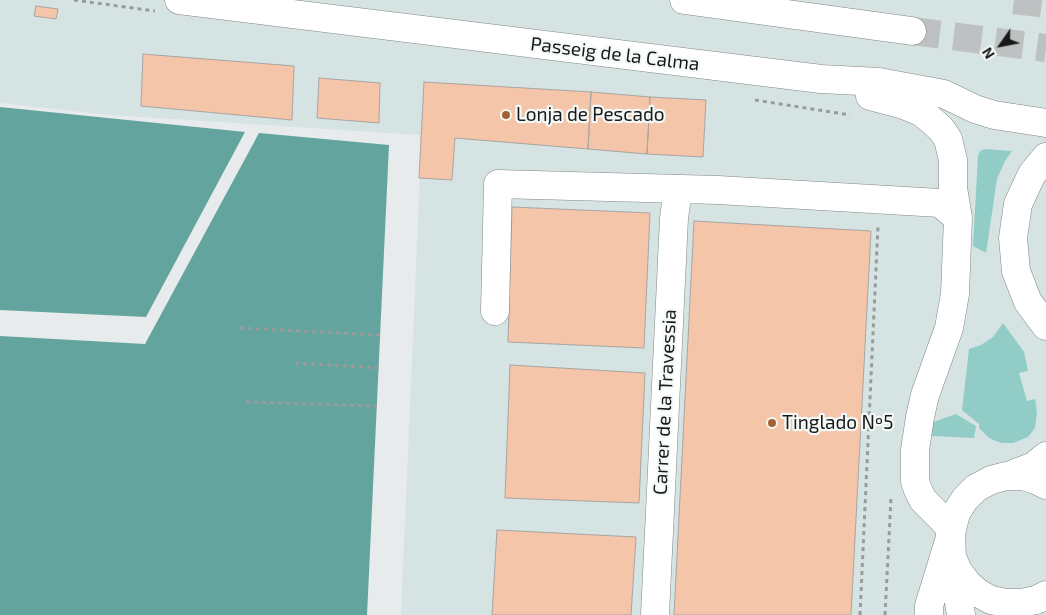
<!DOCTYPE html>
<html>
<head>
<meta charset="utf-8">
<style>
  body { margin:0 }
  #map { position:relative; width:1046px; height:615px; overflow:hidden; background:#e7ebeb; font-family:"Exo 2",sans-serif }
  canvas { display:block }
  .north { position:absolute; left:976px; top:20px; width:50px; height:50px; -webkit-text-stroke:4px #f4f9f8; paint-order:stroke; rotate:237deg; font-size:14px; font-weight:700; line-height:20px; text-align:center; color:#181a1a }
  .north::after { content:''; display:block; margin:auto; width:18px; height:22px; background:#181a1a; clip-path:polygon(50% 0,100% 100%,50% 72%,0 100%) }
</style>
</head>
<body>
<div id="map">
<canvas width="1046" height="615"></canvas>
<div class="north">N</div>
</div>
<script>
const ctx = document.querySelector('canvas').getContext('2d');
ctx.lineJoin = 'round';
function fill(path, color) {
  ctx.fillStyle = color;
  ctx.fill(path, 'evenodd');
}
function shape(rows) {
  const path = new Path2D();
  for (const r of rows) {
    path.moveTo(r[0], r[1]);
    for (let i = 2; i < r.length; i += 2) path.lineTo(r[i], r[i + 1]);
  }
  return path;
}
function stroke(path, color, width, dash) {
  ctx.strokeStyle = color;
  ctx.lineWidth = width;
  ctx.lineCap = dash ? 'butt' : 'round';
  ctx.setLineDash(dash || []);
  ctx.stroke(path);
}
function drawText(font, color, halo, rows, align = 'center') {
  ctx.font = font + ' "Exo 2",sans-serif';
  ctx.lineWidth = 4.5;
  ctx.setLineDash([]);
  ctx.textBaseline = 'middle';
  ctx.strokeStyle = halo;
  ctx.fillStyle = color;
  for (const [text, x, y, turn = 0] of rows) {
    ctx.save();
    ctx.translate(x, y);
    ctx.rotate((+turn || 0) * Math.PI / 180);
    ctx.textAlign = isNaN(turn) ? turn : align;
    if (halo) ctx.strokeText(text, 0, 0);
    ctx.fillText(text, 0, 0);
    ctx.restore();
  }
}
const built = shape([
  [0,0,1046,0,1046,615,401,615,421,153,420,135,111,115,0,103]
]);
const green = shape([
  [985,149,1012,151,1005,161,997,179,986,253,973,246,978,156,980,151],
  [1003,323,1024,352,1028,371,1019,373,1027,401,1035,399,1037,413,1035,428,1028,437,1013,443,1001,443,989,438,979,428,979,424,962,410,969,349,981,345,993,337],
  [956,414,976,426,974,438,932,436,933,422]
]);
const water = shape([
  [0,107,245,132,146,317,0,310],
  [259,133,389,145,367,615,0,615,0,336,145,344]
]);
const building = shape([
  [36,6,58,9,56,19,34,16,36,6],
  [143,54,294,66,292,120,141,106,143,54],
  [319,78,380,83,379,123,317,118,319,78],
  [424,82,591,92,588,149,455,138,452,180,419,178,424,82],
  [591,92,650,97,647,154,588,149,591,92],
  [650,97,706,100,703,157,647,154,650,97],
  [512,207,650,213,644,348,508,342,512,207],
  [694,221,871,231,851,615,674,615,694,221],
  [510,365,645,373,639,503,505,498,510,365],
  [497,530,636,537,631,615,492,615,497,530]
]);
const minorTunnel = shape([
  [1014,0,1046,4],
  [912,31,1046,48]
]);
const path = shape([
  [74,0,155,11],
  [755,100,850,115],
  [240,328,380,335],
  [295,363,379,368],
  [246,402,377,406],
  [860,615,878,226],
  [885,615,891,498]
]);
const minor = shape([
  [179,0,821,79,879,82,944,94,975,109,994,115,1046,123],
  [684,0,912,31],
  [870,96,904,105,921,112,931,120,941,129,948,139,953,160,953,188,958,218,955,294,949,328,925,395,920,417,915,450,915,481,918,490,923,500,947,524,951,534,929,606,929,615],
  [1046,157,1032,174,1018,204,1013,238,1016,271,1028,302,1046,326],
  [495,311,498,184,718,190,940,203,958,218],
  [1008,476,1034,466,1046,456],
  [1046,485,1036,480,1023,476,1006,476,991,480,976,488,965,499,956,513,951,534,952,557,958,571,967,583,978,593,991,600,1006,603,1021,603,1036,600,1046,595],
  [953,563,961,615],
  [655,615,674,218,678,189]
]);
const markers = [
  [506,115,5,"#a46030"],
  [772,423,5,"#a46030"]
];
const streetNames = [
  ["Passeig de la Calma",615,54,7],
  ["Carrer de la Travessia",665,402,-87]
];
const poiNames = [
  ["Lonja de Pescado",516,115],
  ["Tinglado Nº5",782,423]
];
fill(built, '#d5e3e2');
fill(green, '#92ccc7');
fill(water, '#64a49f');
fill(building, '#f4c5a8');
stroke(building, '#a8a5a3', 1);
stroke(minorTunnel, '#bec1c1', 28, [28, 14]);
stroke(minor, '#838786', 29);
stroke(path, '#989b9b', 3, [4, 4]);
stroke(minor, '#fff', 28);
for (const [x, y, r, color] of markers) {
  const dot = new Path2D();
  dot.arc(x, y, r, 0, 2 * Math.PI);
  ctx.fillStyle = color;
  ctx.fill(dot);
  stroke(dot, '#f4f9f8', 2);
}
drawText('19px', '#181a1a', '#f4f9f8', streetNames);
drawText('19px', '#181a1a', '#f4f9f8', poiNames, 'left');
</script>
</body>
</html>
